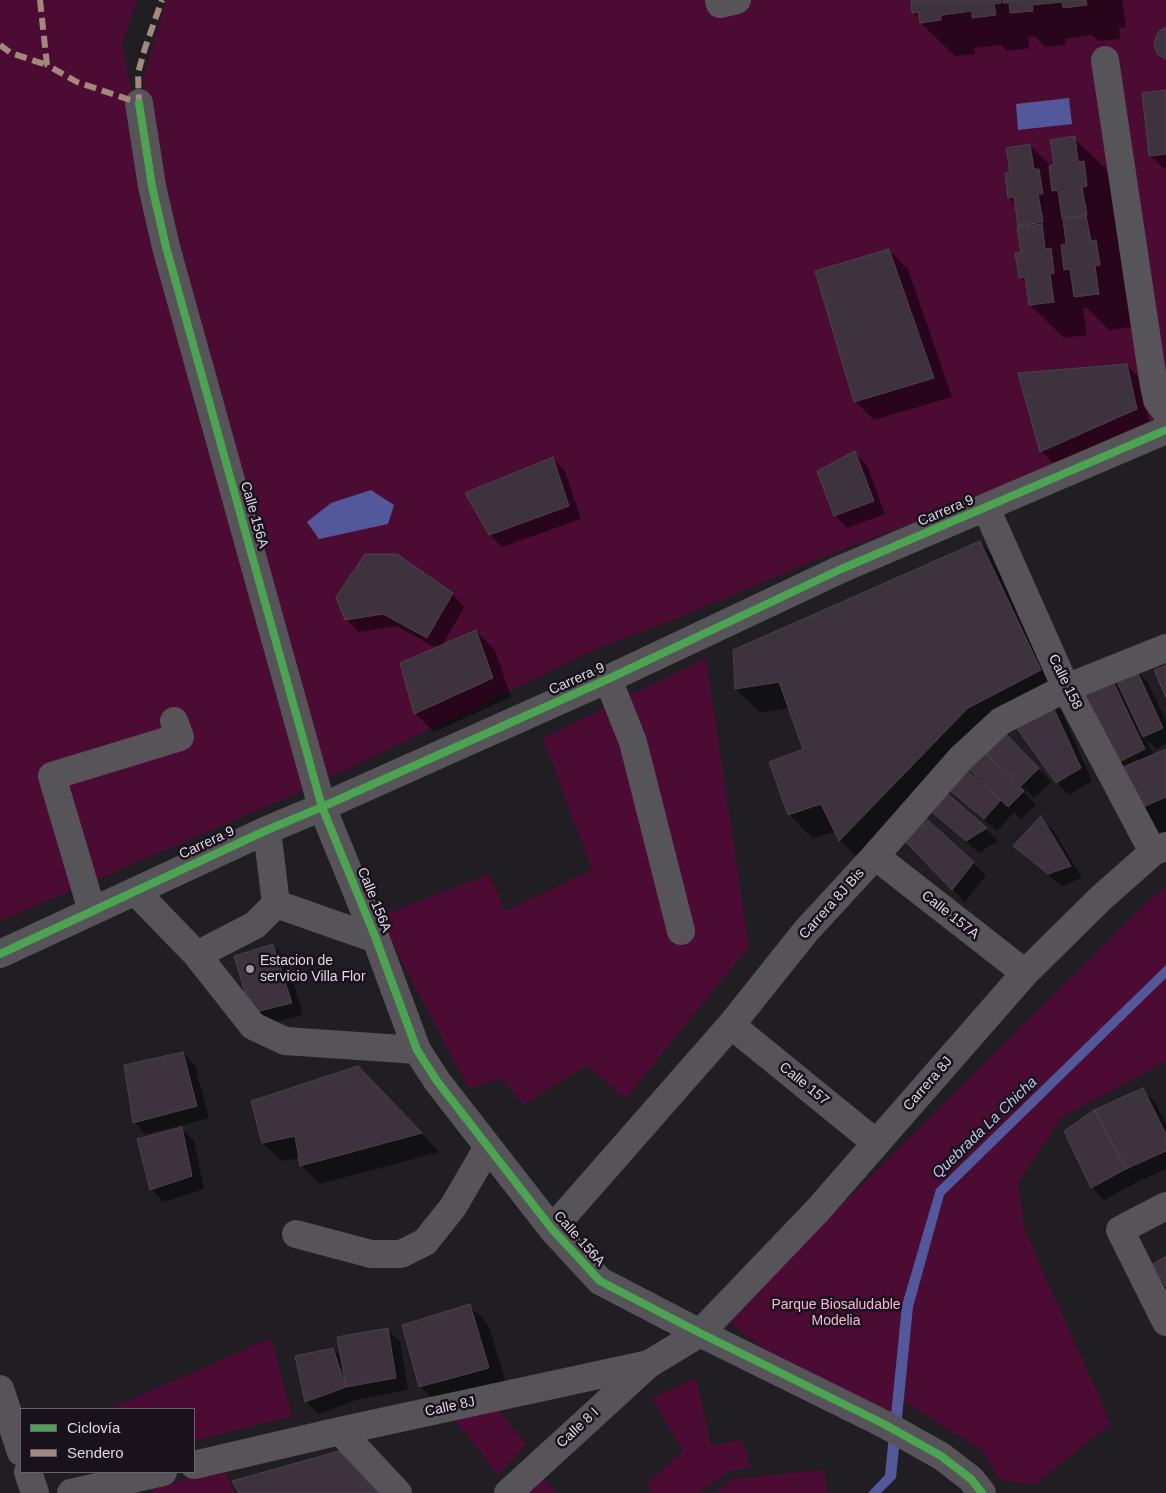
<!DOCTYPE html>
<html>
<head>
<meta charset="utf-8">
<style>
  body { margin:0 }
  #map { position:relative; width:1166px; height:1493px; overflow:hidden; background:#211e23; font-family:Helvetica,sans-serif }
  canvas { display:block }
  .legend { position:absolute; left:20px; top:1408px; width:175px; height:65px; box-sizing:border-box; background:#19121c; border:1px solid #68626b; margin:0; padding:6px 9px; list-style:none; font-size:15px; color:#dfdae2 }
  .legend li { display:flex; align-items:center; gap:10px; height:25px }
  .legend b { width:25px; border:1px solid #68626b }
</style>
</head>
<body>
<div id="map">
<canvas width="1166" height="1493"></canvas>
<ul class="legend">
<li><b style="height:6px;background:#4ca352"></b>Ciclovía</li>
<li><b style="height:6px;background:#a5887d"></b>Sendero</li>
</ul>
</div>
<script>
const ctx = document.querySelector('canvas').getContext('2d');
ctx.lineJoin = 'round';
function fill(path, color) {
  ctx.fillStyle = color;
  ctx.fill(path, 'evenodd');
}
function shape(rows) {
  const path = new Path2D();
  for (const r of rows) {
    path.moveTo(r[0], r[1]);
    for (let i = 2; i < r.length; i += 2) path.lineTo(r[i], r[i + 1]);
  }
  return path;
}
function stroke(path, color, width, dash) {
  ctx.strokeStyle = color;
  ctx.lineWidth = width;
  ctx.lineCap = dash ? 'butt' : 'round';
  ctx.setLineDash(dash || []);
  ctx.stroke(path);
}
function drawText(font, color, halo, rows, align = 'center') {
  ctx.font = font + ' Helvetica,sans-serif';
  ctx.lineWidth = 5;
  ctx.setLineDash([]);
  ctx.textBaseline = 'middle';
  ctx.strokeStyle = halo;
  ctx.fillStyle = color;
  for (const [text, x, y, turn = 0] of rows) {
    ctx.save();
    ctx.translate(x, y);
    ctx.rotate((+turn || 0) * Math.PI / 180);
    ctx.textAlign = isNaN(turn) ? turn : align;
    if (halo) ctx.strokeText(text, 0, 0);
    ctx.fillText(text, 0, 0);
    ctx.restore();
  }
}
const green = shape([
  [0,0,137,0,122,44,163,247,145,129,143,79,166,0,1166,0,1166,425,991,494,838,551,668,622,601,647,302,791,0,921],
  [706,658,749,947,625,1099,587,1065,524,1105,501,1078,469,1089,378,917,489,874,505,911,592,870,543,738],
  [1166,887,1166,1061,1062,1117,1018,1182,1025,1231,1111,1424,1034,1485,998,1479,984,1452,900,1399,893,1445,730,1323,824,1222,1157,893],
  [271,1338,292,1416,194,1441,194,1409,109,1409],
  [696,1378,711,1445,742,1440,751,1467,728,1472,699,1493,652,1493,646,1484,683,1451,651,1398],
  [497,1408,526,1445,498,1475,452,1416],
  [224,1468,234,1493,154,1493,152,1489],
  [824,1470,827,1493,716,1493,732,1479],
  [543,1480,557,1493,528,1493]
]);
const water = shape([
  [1069,98,1072,124,1018,130,1016,104],
  [371,490,394,505,388,524,319,539,307,522,331,503],
  [1166,965,1166,978,944,1195,913,1307,896,1478,881,1493,868,1493,885,1475,902,1305,936,1189]
]);
const shadow = shape([
  [912,0,1122,0,1126,27,1119,28,1120,39,1098,41,1092,35,1065,39,1066,45,1045,47,1035,36,1028,37,1029,48,1007,51,1001,45,974,48,975,54,955,56,921,23,920,19,913,12],
  [1166,91,1166,167,1163,168,1150,155],
  [1074,138,1108,171,1132,327,1109,330,1086,307,1083,308,1087,335,1064,338,1030,305,1027,284,1021,277,1023,253,1022,228,1019,225,1016,205,1009,198,1011,173,1030,145,1051,166,1055,165],
  [889,250,908,269,952,397,874,420,855,401],
  [1127,365,1139,377,1149,421,1054,464,1041,451,1020,375],
  [855,453,867,465,885,514,847,528,835,515],
  [553,458,565,471,581,519,502,547,490,535],
  [979,542,1004,566,1064,695,1051,702,1062,712,1092,781,1069,795,1057,783,1013,721,999,728,1051,782,1034,798,1017,782,1016,784,1036,805,1021,819,1014,812,997,831,956,796,943,783,864,864,840,840,836,831,813,839,789,814,805,750,790,708,760,713,736,689],
  [986,753,970,769,995,794,994,795,959,766],
  [452,594,464,607,442,646,476,631,495,650,511,697,434,732,415,713,437,648,396,626,359,632,346,619],
  [1136,670,1148,683,1166,721,1166,744,1156,749,1146,739,1154,755,1166,750,1166,832,1159,835,1118,772,1110,676,1120,686],
  [926,806,986,829,998,841,979,853],
  [1041,818,1053,830,1082,878,1062,886,1027,858,1015,846],
  [901,836,973,863,986,875,965,902],
  [273,945,286,958,303,1015,265,1025,252,1013],
  [183,1053,195,1065,209,1118,146,1134,134,1122],
  [376,1086,439,1152,320,1184,301,1165,300,1158,282,1161,263,1143],
  [1142,1090,1155,1102,1166,1124,1166,1169,1139,1181,1104,1200,1092,1187],
  [182,1129,194,1141,204,1189,164,1202,151,1189],
  [469,1305,488,1324,507,1386,439,1405,420,1386],
  [387,1329,400,1342,408,1390,359,1399,319,1414,306,1402,297,1357,333,1349,342,1358]
]);
const building = shape([
  [911,0,1001,0,1001,3,994,4,996,15,972,18,972,11,941,15,941,20,920,23,918,12,912,13,911,0],
  [1003,0,1086,0,1087,5,1063,8,1062,2,1032,5,1033,11,1010,13,1009,3,1003,3,1003,0],
  [1166,27,1166,59,1157,54,1154,43,1158,32,1166,27],
  [1166,90,1166,154,1149,156,1142,93,1166,90],
  [1075,136,1078,162,1084,161,1087,186,1082,187,1087,215,1062,218,1058,190,1052,191,1049,166,1054,164,1050,140,1075,136],
  [1030,144,1034,169,1039,169,1043,194,1038,194,1043,222,1018,226,1014,197,1008,198,1005,173,1010,172,1006,148,1030,144],
  [1086,216,1091,241,1096,240,1100,265,1095,266,1099,294,1074,297,1070,269,1064,270,1061,245,1066,244,1063,219,1086,216],
  [1042,224,1045,249,1051,248,1054,273,1050,274,1054,302,1029,305,1025,277,1019,278,1015,253,1021,252,1017,227,1042,224],
  [889,249,934,378,854,402,815,271,889,249],
  [1127,364,1137,409,1040,452,1018,373,1127,364],
  [855,451,874,501,834,516,817,471,855,451],
  [553,457,569,506,489,535,465,493,553,457],
  [980,541,1041,670,968,708,839,841,821,804,788,815,769,762,803,749,779,682,735,689,733,650,980,541],
  [365,554,397,554,453,593,427,638,383,614,345,620,336,597,365,554],
  [476,630,493,678,414,714,400,663,476,630],
  [1166,665,1166,698,1154,670,1166,665],
  [1136,669,1163,728,1143,737,1115,678,1136,669],
  [1110,675,1145,749,1111,766,1075,691,1110,675],
  [1049,698,1081,768,1056,783,1011,720,1049,698],
  [999,727,1039,768,1021,786,985,753,999,727],
  [1166,749,1166,797,1134,811,1116,770,1166,749],
  [985,753,1024,791,1008,807,969,769,985,753],
  [959,764,1001,800,984,819,942,784,959,764],
  [941,788,987,828,966,841,925,806,941,788],
  [918,811,974,862,952,890,900,836,918,811],
  [1041,816,1071,866,1048,874,1013,846,1041,816],
  [273,944,292,1003,251,1013,234,956,273,944],
  [183,1052,197,1106,133,1123,124,1065,183,1052],
  [358,1066,422,1133,300,1166,295,1136,262,1143,251,1101,358,1066],
  [1143,1088,1166,1134,1166,1151,1126,1169,1094,1110,1143,1088],
  [1094,1110,1126,1169,1091,1188,1064,1131,1094,1110],
  [182,1127,192,1176,150,1190,137,1139,182,1127],
  [1166,1256,1166,1287,1153,1264,1166,1256],
  [470,1304,489,1368,419,1387,402,1325,470,1304],
  [388,1328,396,1378,346,1387,337,1337,388,1328],
  [333,1348,346,1387,305,1402,295,1356,333,1348],
  [339,1451,378,1493,239,1493,232,1481,339,1451]
]);
const minor = shape([
  [719,0,720,4,737,0],
  [1105,60,1153,380,1157,400,1166,412],
  [139,103,152,186,166,247,322,807,376,939,417,1050,437,1081,552,1229,600,1281,700,1333,884,1424,941,1456,971,1479,982,1493],
  [986,508,1066,688,1153,852],
  [608,679,633,742,681,931],
  [875,856,1025,973],
  [135,891,197,955,253,1026,285,1041,417,1050],
  [276,904,376,939],
  [92,911,52,776,180,737,174,721],
  [0,954,267,830,322,807,608,679,839,570,1166,430],
  [197,955,255,925,276,904,267,830],
  [731,1025,876,1143],
  [1166,1206,1120,1230,1166,1322],
  [552,1229,731,1025,806,931,875,856,961,758,1001,721,1066,688,1166,648],
  [296,1234,371,1254,401,1254,425,1242,453,1207,488,1147],
  [0,1389,21,1452],
  [340,1431,398,1493],
  [194,1465,340,1431,649,1364,700,1333,817,1211,1025,973,1101,898,1153,852,1166,846],
  [28,1472,35,1493],
  [71,1493,163,1472],
  [508,1493,649,1364]
]);
const quiet = shape([
  [40,0,47,65,77,82,139,103,138,73,145,48,162,0],
  [0,45,11,53,47,65]
]);
const cycleway = shape([
  [139,103,152,186,166,247,322,807,376,939,417,1050,437,1081,552,1229,600,1281,700,1333,884,1424,941,1456,971,1479,982,1493],
  [0,954,267,830,322,807,608,679,839,570,1166,430]
]);
const markers = [
  [250,969,5,"#9c989f"]
];
const streetNames = [
  ["Carrera 9",946,511,-23],
  ["Calle 156A",254,515,74],
  ["Carrera 9",577,679,-24],
  ["Calle 158",1065,682,64],
  ["Carrera 9",207,843,-25],
  ["Calle 156A",374,900,68],
  ["Carrera 8J Bis",832,904,-48],
  ["Calle 157A",950,915,38],
  ["Calle 157",804,1084,39],
  ["Carrera 8J",928,1084,-49],
  ["Calle 156A",579,1239,48],
  ["Calle 8J",450,1407,-12],
  ["Calle 8 I",578,1428,-43]
];
const poiNames = [
  ["Estacion de",260,961],
  ["servicio Villa Flor",260,977]
];
const parkNames = [
  ["Parque Biosaludable",836,1305],
  ["Modelia",836,1321]
];
const waterNames = [
  ["Quebrada La Chicha",985,1128,-44]
];
fill(green, '#4b0b32');
fill(water, '#53589b');
fill(shadow, '#0007');
fill(building, '#3e323f');
stroke(building, '#484448', 1);
stroke(minor, '#565458', 28);
stroke(quiet, '#a5887d', 6, [12, 6]);
stroke(cycleway, '#4ca352', 8);
for (const [x, y, r, color] of markers) {
  const dot = new Path2D();
  dot.arc(x, y, r, 0, 2 * Math.PI);
  ctx.fillStyle = color;
  ctx.fill(dot);
  stroke(dot, '#19121c', 2);
}
drawText('14px', '#dfdae2', '#19121c', streetNames);
drawText('14px', '#dfdae2', '#19121c', poiNames, 'left');
drawText('14px', '#fbb7d5', '#19121c', parkNames);
drawText('italic 15px', '#bec5ed', '#19121c', waterNames);
</script>
</body>
</html>
